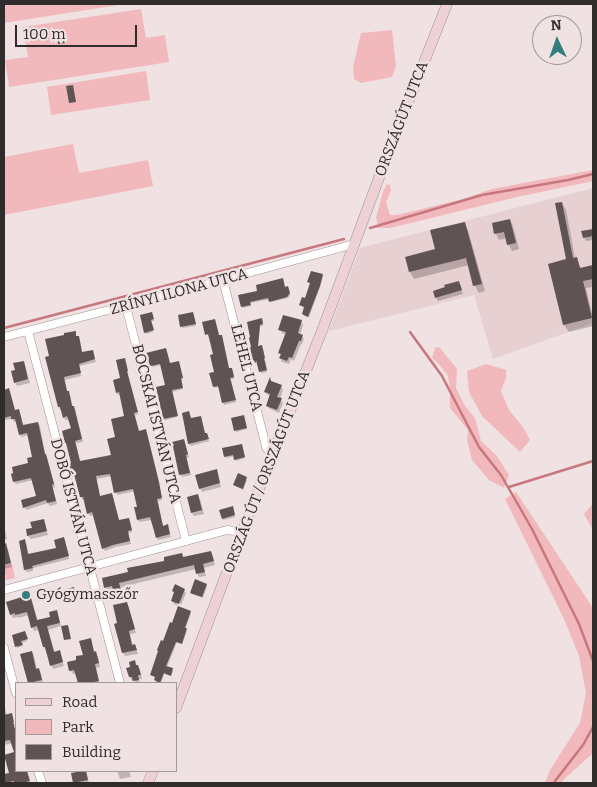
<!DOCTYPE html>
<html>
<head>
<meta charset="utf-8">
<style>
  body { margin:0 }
  #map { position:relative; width:597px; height:787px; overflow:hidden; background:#f0e1e2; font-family:Bitter,serif }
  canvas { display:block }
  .frame { position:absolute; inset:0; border:5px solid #312c2c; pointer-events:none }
  .legend { position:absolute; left:15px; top:682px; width:162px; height:90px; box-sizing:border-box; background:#f0e1e2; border:1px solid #a49999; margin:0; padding:6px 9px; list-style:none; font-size:15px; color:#312c2c }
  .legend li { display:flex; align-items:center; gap:10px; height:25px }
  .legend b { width:25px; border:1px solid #a49999 }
  .north { position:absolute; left:532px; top:15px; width:50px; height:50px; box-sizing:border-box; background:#f0e1e2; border:1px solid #a49999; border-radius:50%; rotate:357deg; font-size:14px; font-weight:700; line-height:20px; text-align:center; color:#312c2c }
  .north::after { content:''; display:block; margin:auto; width:18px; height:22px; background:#337d7d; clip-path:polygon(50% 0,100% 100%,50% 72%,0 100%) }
  .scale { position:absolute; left:15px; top:25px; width:122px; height:22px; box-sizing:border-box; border:2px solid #312c2c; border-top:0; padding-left:6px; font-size:15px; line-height:18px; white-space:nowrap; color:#312c2c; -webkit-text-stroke:4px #f0e1e2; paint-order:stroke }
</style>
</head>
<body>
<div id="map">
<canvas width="597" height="787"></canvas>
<div class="frame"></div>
<ul class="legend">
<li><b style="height:6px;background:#edd1d4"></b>Road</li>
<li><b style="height:14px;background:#f2b9bc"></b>Park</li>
<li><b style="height:14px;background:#5f5353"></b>Building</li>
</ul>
<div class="north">N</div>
<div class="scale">100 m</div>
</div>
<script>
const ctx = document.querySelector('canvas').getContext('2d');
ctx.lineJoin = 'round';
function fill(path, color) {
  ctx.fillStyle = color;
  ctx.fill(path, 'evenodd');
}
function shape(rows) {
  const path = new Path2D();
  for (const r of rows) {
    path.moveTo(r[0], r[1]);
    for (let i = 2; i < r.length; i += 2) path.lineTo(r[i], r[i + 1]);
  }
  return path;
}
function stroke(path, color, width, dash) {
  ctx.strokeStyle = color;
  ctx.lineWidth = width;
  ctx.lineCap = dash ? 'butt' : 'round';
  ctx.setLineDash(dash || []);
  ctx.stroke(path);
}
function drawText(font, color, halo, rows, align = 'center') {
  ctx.font = font + ' Bitter,serif';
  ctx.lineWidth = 5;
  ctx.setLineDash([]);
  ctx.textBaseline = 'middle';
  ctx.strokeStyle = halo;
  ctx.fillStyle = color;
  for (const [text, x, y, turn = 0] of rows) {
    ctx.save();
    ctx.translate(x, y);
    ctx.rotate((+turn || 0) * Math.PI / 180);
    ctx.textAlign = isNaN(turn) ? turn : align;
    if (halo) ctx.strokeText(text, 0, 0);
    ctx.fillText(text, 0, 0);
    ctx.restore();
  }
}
const built = shape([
  [593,188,593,323,493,359,474,295,329,331,360,248]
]);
const green = shape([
  [4,4,125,4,4,23],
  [141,9,146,38,165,35,169,62,9,87,5,60,28,57,23,27],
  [392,30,396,66,392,77,361,83,354,79,353,67,361,33],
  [146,71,150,100,51,115,47,87],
  [73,144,79,173,148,160,153,186,4,215,4,157],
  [593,170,593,181,517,197,390,228,377,228,377,221,376,218,383,192,387,184,390,185,391,190,386,202,390,215,397,215,463,199,492,189],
  [439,347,457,369,456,388,465,406,475,418,481,441,497,456,509,475,504,488,489,480,472,460,467,440,468,430,450,408,450,390,448,376,438,363,432,358,435,348],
  [486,364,506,370,506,378,501,391,509,410,523,427,530,440,520,452,482,416,469,392,467,371],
  [516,492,593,608,593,753,560,783,545,783,550,770,580,723,586,693,579,656,564,619,505,499],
  [593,503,593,530,584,514],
  [12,564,15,578,6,580,4,566]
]);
const shadow = shape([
  [562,203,566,210,575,258,576,258,581,269,593,267,593,287,586,288,593,318,593,326,569,332,564,325,550,265,568,260],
  [510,220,513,226,519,249,512,251,509,245,507,238,499,240,496,234],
  [464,223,468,230,485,291,479,293,475,286,469,265,414,279,410,272,436,250],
  [592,230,593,233,592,233,593,240,586,241,584,237],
  [322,275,323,276,320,287,309,317,304,316,303,314,305,308,300,305,306,300,311,284,308,282],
  [460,286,463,294,438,301,436,297],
  [285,289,288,289,290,295,288,298,271,302,270,299,250,303,251,306,243,308,242,307,240,296],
  [152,315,154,321,151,321,153,332,146,334,145,332],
  [194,315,196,326,182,328,179,316],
  [262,319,263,326,260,326,258,347,263,348,267,372,261,373,257,359,256,363,254,360,251,349],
  [301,321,303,325,300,335,304,339,302,344,301,344,294,361,291,359,289,364,282,362,280,358,281,355,280,353,286,335,282,333,280,330],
  [204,323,219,337,229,370,233,371,234,379,231,379,236,402,224,405,219,387,215,388,214,386,215,373,214,355,209,336,208,336,207,334],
  [75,333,77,338,78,337,80,340,82,353,93,353,96,362,79,366,81,376,64,380,67,392,70,395,73,408,75,410,83,442,76,443,80,462,112,456,117,438,126,416,121,394,118,395,117,393,122,379,125,362,128,374,127,374,138,414,135,415,139,432,159,485,162,500,158,501,163,527,168,528,171,537,158,540,152,520,139,522,138,520,139,508,135,491,117,495,112,476,96,479,100,498,113,497,119,521,130,522,132,532,128,533,131,544,115,547,105,551,103,548,94,515,90,516,88,513,84,499,83,500,81,497,76,477,74,477,73,475,70,464,72,464,72,429,69,419,65,420,62,409,60,410,59,407,46,358,51,357],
  [148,354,170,365,179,364,183,379,180,380,183,389,172,392,177,417,165,420,164,419,167,385,162,365,152,367],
  [23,362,25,366,30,383,17,386,15,382,16,371],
  [272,383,281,386,283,390,280,399,283,403,279,413,270,409,267,406,271,396,268,395,265,392],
  [9,390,15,412,19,411,20,413,24,427,38,423,40,426,45,454,47,458,55,487,53,488,57,504,50,506,48,503,26,510,25,507,37,497,33,480,16,484,14,481,33,458,29,435,21,437,17,421,14,422,12,419,5,420,4,417,4,391],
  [244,418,247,429,236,432,236,431],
  [191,419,205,434,207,434,209,441,191,446,189,444],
  [184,441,189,457,186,458,191,475,182,477,181,475],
  [242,447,245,458,236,461,234,456,226,458,224,449],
  [216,470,221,487,202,492,200,488],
  [238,475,247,480,243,490,235,486,234,485],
  [198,495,200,499,204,514,194,516,192,513],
  [233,509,235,517,223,520,223,519],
  [43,520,45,524,48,535,31,539,28,536,33,529],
  [4,525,7,539,4,540],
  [65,541,69,559,33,568,33,571,27,572,25,570,26,543,29,555,57,549],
  [6,546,8,550,12,567,4,569,4,547],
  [211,552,215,565,204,568,206,576,199,577,196,569,121,587,122,594,117,595,114,589,108,591,106,587,182,554,184,558],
  [206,585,207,586,203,598,192,594,191,593],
  [74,590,77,600,64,603,60,592],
  [184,590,186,593,181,605,177,598,174,599,178,606,174,604,172,601,175,594,173,591],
  [29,593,31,597,38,622,52,618,56,611,58,615,61,626,48,630,55,653,59,652,64,666,53,669,44,647,40,630,34,631,32,627,29,615,18,618,18,617,13,618,11,614],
  [126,604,129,607,136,633,130,634,133,646,135,645,138,654,125,656,123,653,119,624],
  [190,612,191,613,185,629,187,631,182,644,177,642,167,667,172,669,173,671,171,676,164,674,161,683,156,682,156,677,152,675,164,642,173,625],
  [25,633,27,641,21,643,22,646,17,648,17,646],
  [90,640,95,653,98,656,100,667,96,668,99,683,80,683,77,673,73,674,70,670,78,661,84,656],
  [32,652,34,656,37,670,39,670,41,673,43,683,29,683,22,655],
  [137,666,138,666,140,670,142,679,139,679,140,683,136,683,134,680,132,681,130,677],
  [4,703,7,716,11,715,15,725,14,726,16,733,16,748,15,748,13,743,4,745],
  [16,752,16,771,26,771,30,783,4,783,4,775,11,774,5,755],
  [80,771,86,771,89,783,75,783,72,774,80,772],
  [117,771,129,771,131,777,120,779]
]);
const stream = shape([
  [370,228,482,195,568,180,593,174],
  [4,328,344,239],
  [410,332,442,376,479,447,501,475,532,529,579,624,593,661],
  [509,487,593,461],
  [555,781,583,745,593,727]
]);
const building = shape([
  [65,37,66,43,58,44,57,38],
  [73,85,76,102,69,103,66,86],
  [562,202,573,258,577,257,580,268,593,265,593,279,583,281,592,318,563,325,548,264,566,259,555,203],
  [510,219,516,243,507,245,504,232,494,234,492,223],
  [465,222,482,284,473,286,466,258,409,272,405,257,435,249,430,230],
  [593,229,593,236,583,238,581,231],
  [311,271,323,274,320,286,308,317,302,314,304,307,299,305,302,297,305,298,310,283,307,282],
  [283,278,285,287,288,286,290,293,287,297,269,302,268,298,250,302,251,305,241,307,238,295,257,291,256,285],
  [459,281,462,290,435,298,433,291,445,287,444,285],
  [152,312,154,319,151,320,154,330,144,333,140,315],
  [193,312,196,324,180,327,178,315],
  [283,315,302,320,298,333,303,335,301,341,299,341,292,358,289,357,287,361,279,358,281,354,278,353,286,332,278,330],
  [262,318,263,324,260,325,258,346,262,345,265,358,264,358,267,370,259,372,256,360,256,362,255,363,254,360,252,361,249,348,251,347,249,338,250,337,247,322],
  [215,319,219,335,222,335,229,368,232,368,234,377,230,378,236,400,222,403,218,386,213,387,209,373,214,372,210,355,213,354,208,334,205,335,202,322],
  [76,331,76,336,79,336,82,352,93,350,95,359,79,364,81,373,64,377,67,391,69,391,72,406,74,406,82,439,75,441,80,461,111,455,107,439,115,437,111,419,124,416,119,392,116,393,113,380,120,378,116,360,125,358,128,371,127,371,138,412,134,413,139,431,146,429,159,482,162,498,157,499,163,526,168,524,170,534,156,538,150,517,137,520,134,507,137,507,133,489,114,493,110,474,96,476,100,496,112,493,119,520,129,518,132,530,128,531,130,541,113,545,102,549,92,512,87,514,83,497,80,497,74,474,71,475,69,463,71,463,66,443,65,443,62,431,71,428,67,416,63,418,60,407,58,407,45,357,49,356,45,339,64,335,64,333],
  [166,348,170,363,179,361,183,378,181,378,183,388,172,390,178,416,163,419,156,387,165,385,160,364,150,366,146,353],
  [24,361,28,379,14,383,11,371,15,370,13,363],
  [270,377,271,381,282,385,277,397,282,398,277,410,266,406,270,394,264,392],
  [9,388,15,410,19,409,23,425,38,422,45,454,46,454,54,484,52,485,56,501,47,503,46,500,23,508,21,500,36,496,31,478,13,482,11,474,13,473,12,467,28,463,27,458,32,457,27,433,19,435,15,419,11,419,11,416,4,418,4,390],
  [189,411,191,418,201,416,205,433,207,433,209,439,188,444,182,413],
  [244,415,247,428,234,431,231,418],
  [184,439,188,454,186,455,190,473,179,475,172,442],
  [242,444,245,457,234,460,233,455,224,457,222,448],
  [217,469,220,483,199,489,195,475],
  [238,473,247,477,243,489,233,485],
  [198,494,202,510,191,513,187,497],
  [233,506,235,515,222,519,219,510],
  [44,519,47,531,27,536,26,529,32,528,30,522],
  [64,537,69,556,32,566,33,568,24,570,19,541,25,539,28,554,56,548,54,540],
  [6,543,11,563,4,565,4,544],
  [211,551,214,561,203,564,205,572,196,574,194,565,119,583,121,590,113,592,112,586,104,588,102,578,128,572,127,568,164,561,164,557,182,553,183,557],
  [195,579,207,584,202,597,190,593],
  [175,584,185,589,179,604,171,601,174,592,172,591],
  [74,587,77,598,62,602,59,591],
  [29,591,37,620,50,617,49,612,57,610,60,623,47,626,54,652,60,650,63,662,50,666,45,647,43,647,37,626,31,628,27,612,15,615,15,613,10,615,6,602,22,597,21,594],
  [127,602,135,629,129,631,132,645,135,644,137,650,122,653,114,624,117,623,113,605],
  [178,606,191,611,185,628,187,628,182,644,176,642,166,666,173,668,171,676,164,673,160,683,154,680,155,677,150,675,158,651,157,650,161,640,163,641,170,622,172,623],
  [68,625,71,639,64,640,61,626],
  [25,631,28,639,21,641,23,645,15,647,12,635],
  [91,638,94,652,96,651,99,663,95,664,99,681,89,683,78,683,74,670,69,671,67,662,76,660,76,656,83,655,79,641],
  [32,651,36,669,39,668,42,680,28,683,20,654],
  [135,660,136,665,138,665,141,675,138,675,139,680,133,681,132,677,129,677,126,668,130,667,129,662],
  [12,713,14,722,13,722,16,733,16,771,27,771,30,781,22,783,14,783,14,781,4,783,4,774,9,773,4,755,14,752,10,740,4,741,4,715],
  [82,771,86,771,88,780,73,783,71,773]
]);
const street = shape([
  [223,280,266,446,267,449,273,453],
  [126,306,186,541],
  [28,331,120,683],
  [4,337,182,291,354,244],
  [4,590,227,530,242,532],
  [4,648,16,693],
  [38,771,42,783]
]);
const secondary = shape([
  [176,708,242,532,323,328,386,159,447,4],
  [148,783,153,771]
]);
const markers = [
  [26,595,5,"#337d7d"]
];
const streetNames = [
  ["ORSZÁGÚT UTCA",402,119,-69],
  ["ZRÍNYI ILONA UTCA",179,292,-15],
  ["LEHEL UTCA",246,368,76],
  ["BOCSKAI ISTVÁN UTCA",156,424,76],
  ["ORSZÁG ÚT / ORSZÁGÚT UTCA",267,472,-69],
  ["DOBÓ ISTVÁN UTCA",73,507,75]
];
const poiNames = [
  ["Gyógymasszőr",36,595]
];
fill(built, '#e6d0d1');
fill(green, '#f2b9bc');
fill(shadow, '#0003');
stroke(stream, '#c7777d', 2.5);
fill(building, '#5f5353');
stroke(street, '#a19494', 9);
stroke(secondary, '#a19494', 11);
stroke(street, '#fff', 8);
stroke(secondary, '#edd1d4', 10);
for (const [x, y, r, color] of markers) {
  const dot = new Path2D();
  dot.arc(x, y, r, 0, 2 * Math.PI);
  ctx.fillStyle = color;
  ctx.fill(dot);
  stroke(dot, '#f0e1e2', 2);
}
drawText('15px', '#312c2c', '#f0e1e2', streetNames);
drawText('15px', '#312c2c', '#f0e1e2', poiNames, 'left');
</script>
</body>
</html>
